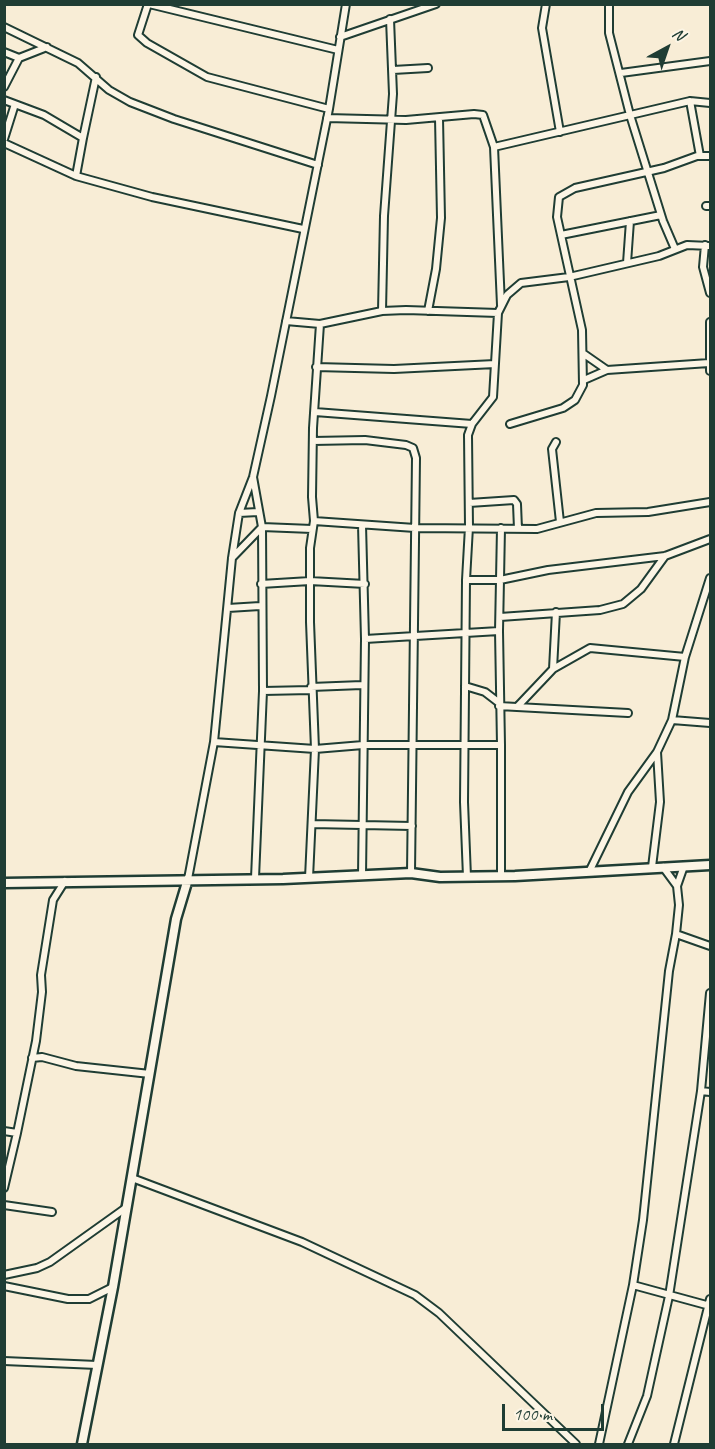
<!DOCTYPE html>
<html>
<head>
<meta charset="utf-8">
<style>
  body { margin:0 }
  #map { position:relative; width:715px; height:1449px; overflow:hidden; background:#f8edd6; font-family:Caveat,sans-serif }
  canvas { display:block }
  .frame { position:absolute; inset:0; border:6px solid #1f3d34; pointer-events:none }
  .north { position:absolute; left:637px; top:18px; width:60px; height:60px; -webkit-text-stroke:4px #fcf5e5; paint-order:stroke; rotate:40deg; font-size:16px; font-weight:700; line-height:24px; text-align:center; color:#1f3d34 }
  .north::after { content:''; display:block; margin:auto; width:21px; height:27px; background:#1f3d34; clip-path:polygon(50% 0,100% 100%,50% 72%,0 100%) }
  .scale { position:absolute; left:502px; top:1404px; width:102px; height:27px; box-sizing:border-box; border:3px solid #1f3d34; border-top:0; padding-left:8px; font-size:18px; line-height:21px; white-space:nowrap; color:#1f3d34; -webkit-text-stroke:4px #fcf5e5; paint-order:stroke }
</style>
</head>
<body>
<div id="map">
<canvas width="715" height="1449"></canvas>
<div class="frame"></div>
<div class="north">N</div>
<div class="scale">100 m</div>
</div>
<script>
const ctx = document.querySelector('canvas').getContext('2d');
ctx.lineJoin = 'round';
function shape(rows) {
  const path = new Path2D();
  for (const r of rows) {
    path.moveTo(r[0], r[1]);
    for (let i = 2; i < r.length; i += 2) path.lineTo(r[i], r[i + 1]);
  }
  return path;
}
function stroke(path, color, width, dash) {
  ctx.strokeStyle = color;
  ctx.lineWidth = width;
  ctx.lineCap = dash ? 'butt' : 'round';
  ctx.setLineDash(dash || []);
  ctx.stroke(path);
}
const street = shape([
  [148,4,138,35,147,43,207,77,329,109],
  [149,4,338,50],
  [546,4,542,28,560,132],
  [609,4,609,33,630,115,663,221,675,249],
  [4,27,78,63,109,90,130,102,174,119,318,165],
  [340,37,436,4],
  [4,52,19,58],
  [393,70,428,68],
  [621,73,710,61],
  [4,87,19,58,47,47],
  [4,100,44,115,83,138,76,176,152,197,303,229],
  [327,118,406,120,474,114,483,115,494,147,501,305],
  [83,138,96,77],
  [4,139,15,104],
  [4,143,76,176],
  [494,147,690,101],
  [700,156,690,101,710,103],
  [706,206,710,206],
  [561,235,661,215],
  [705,245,703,267,710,293],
  [627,263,630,221],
  [382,311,384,216,393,94,390,19],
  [428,311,436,269,441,218,439,118],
  [286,321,320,324,382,311,406,310,498,313],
  [710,322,710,371],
  [584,354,607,370],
  [316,367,394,369,495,364],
  [584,380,607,370,709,363],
  [315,412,472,424],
  [510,424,563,408,575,400,583,385,582,330,557,217,559,197,575,188,664,168,697,156,710,156],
  [313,441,365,440,406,445,413,448,416,458,411,873],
  [556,442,552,449,560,522],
  [253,477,262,527,263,691,255,878],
  [469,503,514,500,517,504,518,529],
  [239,513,258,512],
  [314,521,415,528,537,529,596,513,648,512,710,502],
  [232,558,262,527,312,529],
  [466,580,500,580,548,570,665,556,710,539],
  [261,584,310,581,365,584],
  [228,608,260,606],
  [500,617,600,610,623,604,641,589,665,556],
  [499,631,501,745],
  [365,639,499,631,501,528],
  [553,669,590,648,685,657],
  [465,686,485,692,498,702],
  [311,687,362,685],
  [263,691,311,690],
  [499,706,517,707,553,669,556,612],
  [517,707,628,713],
  [672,720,710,723],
  [214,742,315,749,363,745,501,745,501,876],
  [312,824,412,826],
  [684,866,677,886,679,905,676,934,710,946],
  [652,867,660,802,657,752],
  [663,867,677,886],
  [590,870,628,792,657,752,672,720,685,657,710,578],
  [362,876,365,639,362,525],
  [467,877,464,802,466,580,469,527,468,435,472,424,493,397,498,313,507,295,521,283,569,277,659,256,687,245,710,246],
  [309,878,315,749,310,622,310,548,314,521,312,497,313,428,320,324],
  [188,879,214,742,232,558,239,513,253,477,271,396,329,109,346,4],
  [710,993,701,1091,710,1092],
  [32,1058,42,1057,76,1066,150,1074],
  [4,1131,17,1133,36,1041,42,992,41,975,53,900,65,881],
  [132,1178,302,1242,415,1295,439,1313,576,1444],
  [4,1188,17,1133],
  [4,1205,52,1212],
  [4,1275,37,1268,50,1262,127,1207],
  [633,1285,643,1220,669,971,676,934],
  [4,1286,68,1299,89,1299,113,1287],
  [4,1361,97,1365],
  [599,1444,633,1285,710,1306],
  [628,1444,647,1396,669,1296,701,1091],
  [674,1444,710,1299]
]);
const secondary = shape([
  [4,883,283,879,411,873,440,877,515,876,710,865],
  [82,1444,113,1287,176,919,188,879]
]);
stroke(street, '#1f3d34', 10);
stroke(secondary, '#1f3d34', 13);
stroke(street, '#fcf5e5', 6);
stroke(secondary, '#fcf5e5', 8);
</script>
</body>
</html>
